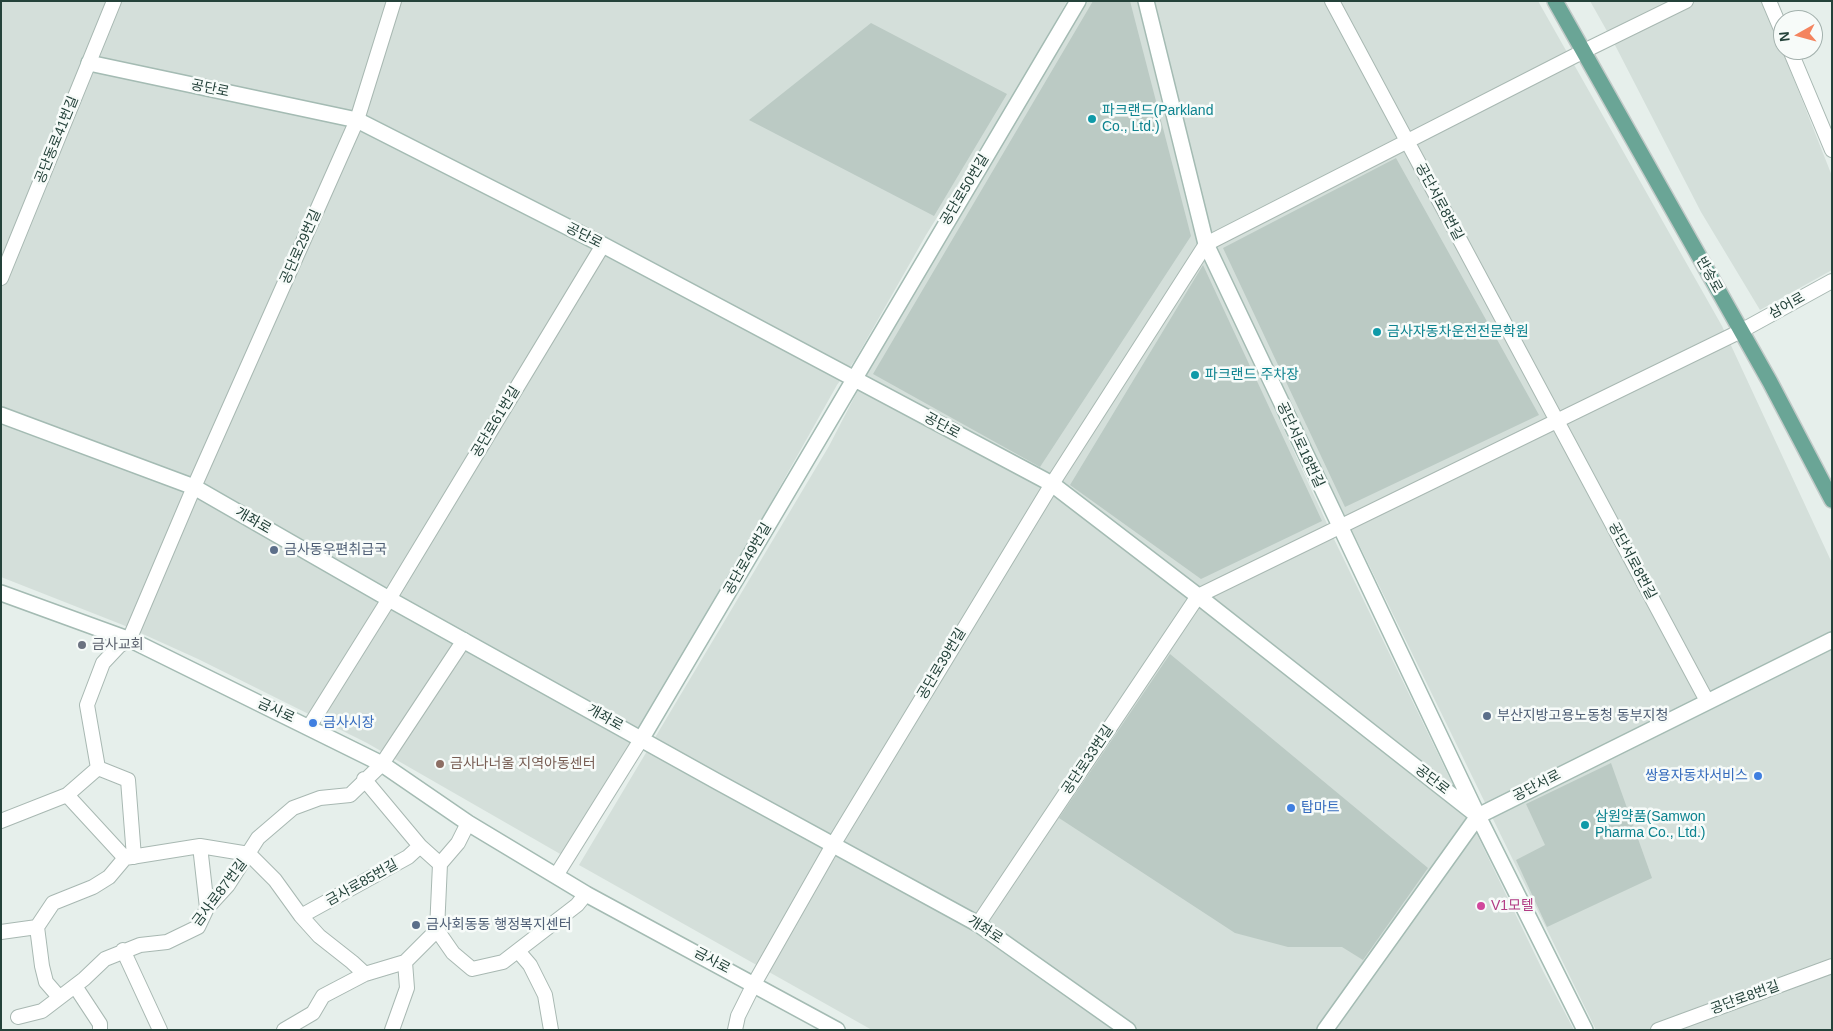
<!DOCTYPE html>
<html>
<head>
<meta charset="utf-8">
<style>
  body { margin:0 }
  #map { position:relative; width:1833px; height:1031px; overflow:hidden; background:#e6efeb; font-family:Helvetica,sans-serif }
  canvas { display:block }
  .frame { position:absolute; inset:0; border:2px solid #24423a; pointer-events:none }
  .north { position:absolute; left:1773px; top:10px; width:50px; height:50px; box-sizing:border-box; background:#f7fbf9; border:1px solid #a3b1ad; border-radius:50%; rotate:263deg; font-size:14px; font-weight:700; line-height:20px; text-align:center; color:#24423a }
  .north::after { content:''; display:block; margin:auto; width:18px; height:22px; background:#f4845f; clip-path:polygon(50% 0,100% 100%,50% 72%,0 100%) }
</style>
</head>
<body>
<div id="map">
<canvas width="1833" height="1031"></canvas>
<div class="frame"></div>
<div class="north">N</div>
</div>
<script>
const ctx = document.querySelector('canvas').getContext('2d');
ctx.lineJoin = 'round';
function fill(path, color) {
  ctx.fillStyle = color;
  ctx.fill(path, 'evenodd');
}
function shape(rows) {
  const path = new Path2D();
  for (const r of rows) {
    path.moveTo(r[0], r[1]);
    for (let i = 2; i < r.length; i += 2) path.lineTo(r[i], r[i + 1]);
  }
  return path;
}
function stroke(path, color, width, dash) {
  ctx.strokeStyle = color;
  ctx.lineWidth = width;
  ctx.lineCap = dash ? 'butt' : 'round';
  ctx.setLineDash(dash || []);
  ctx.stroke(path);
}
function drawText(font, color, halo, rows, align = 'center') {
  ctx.font = font + ' Helvetica,"Noto Sans KR",sans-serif';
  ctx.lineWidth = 5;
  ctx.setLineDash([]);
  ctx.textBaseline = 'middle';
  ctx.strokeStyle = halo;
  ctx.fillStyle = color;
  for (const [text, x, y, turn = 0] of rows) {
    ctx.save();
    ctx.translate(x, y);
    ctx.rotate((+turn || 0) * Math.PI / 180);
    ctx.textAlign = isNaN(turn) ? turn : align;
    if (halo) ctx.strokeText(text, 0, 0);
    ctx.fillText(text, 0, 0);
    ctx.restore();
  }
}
const built = shape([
  [1,1,1067,1,1023,80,926,235,855,360,837,385,732,572,624,758,562,855,367,743,198,659,123,625,1,577],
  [1088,1,1137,1,1192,225,1213,275,1334,539,1543,971,1574,1030,872,1030,579,865,829,446,884,340],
  [1155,1,1538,1,1722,326,1832,563,1832,1030,1596,1030,1221,262,1204,210],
  [1590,1,1763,1,1832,176,1832,270,1760,310,1701,212,1616,47]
]);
const building = shape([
  [1093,1,1130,1,1191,236,1040,467,873,374],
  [871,23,1007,94,934,216,749,120],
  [1396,158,1539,415,1345,507,1223,248],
  [1203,265,1322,521,1201,579,1070,485],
  [1170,654,1428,868,1363,960,1342,947,1288,947,1235,933,1059,818],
  [1611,763,1652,878,1547,927,1516,860,1545,845,1526,804]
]);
const street = shape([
  [1332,1,1707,701],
  [1769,1,1783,34],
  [1790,50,1832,150],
  [1,278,114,1],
  [309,727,389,599,603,245],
  [98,768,128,780,134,857],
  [364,779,420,846,440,864],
  [67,795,125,858],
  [1,821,67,795,98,768,87,705,103,663,119,646,129,640,194,487,357,120,394,1],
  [200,846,207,908],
  [557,874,642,738],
  [301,916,408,857,420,846],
  [978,924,1198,596,1741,331,1832,281],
  [437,930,453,953,472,969,503,962,577,905,586,894],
  [1,932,37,927],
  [123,950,160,1030],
  [518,951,530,965,545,995,551,1030],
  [405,962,437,930,440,864,458,843,468,823],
  [75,986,100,1024,100,1030],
  [59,997,46,982,42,966,37,927,53,903,93,887,109,877,125,858,200,846,249,854,275,880,301,916,319,936,352,962,365,974,405,962,407,988,392,1030],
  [18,1017,42,1011,84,979,105,959,140,945,167,942,198,927,207,908,228,885,258,838,293,808,320,798,350,795,382,764,464,640],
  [284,1030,313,1013,323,996,365,974],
  [735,1030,738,1016,754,984,833,845,1052,484,1206,244,1584,51,1686,1],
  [1658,1030,1832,966]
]);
const secondary = shape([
  [1146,1,1206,244,1476,812],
  [89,63,357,120,603,245,1052,484,1198,596,1478,816,1585,1030],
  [1,415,194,487,389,599,718,782,978,924,1128,1030],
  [1,593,133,641,382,764,468,823,586,894,837,1030],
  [642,738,1078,1],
  [1325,1030,1478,816,1832,640]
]);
const primary = shape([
  [1555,1,1770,382,1832,500]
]);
const markers = [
  [1092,119,5,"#0f9aa8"],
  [1377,332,5,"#0f9aa8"],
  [1195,375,5,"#0f9aa8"],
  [274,550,5,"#5c6f8a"],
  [82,645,5,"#6b7280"],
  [1487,716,5,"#5c6f8a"],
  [313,723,5,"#3f7fe0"],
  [440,764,5,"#8d6e63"],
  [1758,776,5,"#3f7fe0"],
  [1291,808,5,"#3f7fe0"],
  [1585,825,5,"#0f9aa8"],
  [1481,906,5,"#d1479c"],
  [416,925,5,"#5c6f8a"]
];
const streetNames = [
  ["공단로",210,89,12],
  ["공단동로41번길",57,140,-68],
  ["공단로50번길",965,190,-59],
  ["공단서로8번길",1439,202,62],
  ["공단로",584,236,27],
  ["공단로29번길",301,247,-66],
  ["반송로",1709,275,61],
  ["삼어로",1787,306,-29],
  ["공단로61번길",496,422,-59],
  ["공단로",942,426,28],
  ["공단서로18번길",1300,445,65],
  ["개좌로",253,521,30],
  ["공단로49번길",748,559,-60],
  ["공단서로8번길",1632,561,62],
  ["공단로39번길",942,664,-59],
  ["금사로",276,711,25],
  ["개좌로",605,718,29],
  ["공단로33번길",1088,760,-56],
  ["공단로",1432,780,38],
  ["공단서로",1537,786,-27],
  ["금사로85번길",362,883,-29],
  ["금사로87번길",220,893,-53],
  ["개좌로",985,930,33],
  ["금사로",712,961,28],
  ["공단로8번길",1745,998,-20]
];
const cultureNames = [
  ["파크랜드(Parkland",1102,111],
  ["Co., Ltd.)",1102,127],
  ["금사자동차운전전문학원",1387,332],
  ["파크랜드 주차장",1205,375],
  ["삼원약품(Samwon",1595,817],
  ["Pharma Co., Ltd.)",1595,833]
];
const serviceNames = [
  ["금사동우편취급국",284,550],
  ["부산지방고용노동청 동부지청",1497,716],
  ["금사회동동 행정복지센터",426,925]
];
const worshipNames = [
  ["금사교회",92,645]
];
const shopNames = [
  ["금사시장",323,723],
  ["쌍용자동차서비스",1748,776,"right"],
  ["탑마트",1301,808]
];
const educationNames = [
  ["금사나너울 지역아동센터",450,764]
];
const hotelNames = [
  ["V1모텔",1491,906]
];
fill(built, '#d4dfda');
fill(building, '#bbcac4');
stroke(street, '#a8b8b2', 16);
stroke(secondary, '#a4bbb3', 18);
stroke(primary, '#c2cac8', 18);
stroke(street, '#fff', 14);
stroke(secondary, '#fff', 15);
stroke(primary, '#6aa596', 15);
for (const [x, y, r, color] of markers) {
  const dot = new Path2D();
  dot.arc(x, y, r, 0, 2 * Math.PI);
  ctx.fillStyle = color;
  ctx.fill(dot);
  stroke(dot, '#f7fbf9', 2);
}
drawText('14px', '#24423a', '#f7fbf9', streetNames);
drawText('14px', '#0d838f', '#f7fbf9', cultureNames, 'left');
drawText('14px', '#4e5e75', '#f7fbf9', serviceNames, 'left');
drawText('14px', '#5b616d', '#f7fbf9', worshipNames, 'left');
drawText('14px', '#366cbe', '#f7fbf9', shopNames, 'left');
drawText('14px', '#785e54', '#f7fbf9', educationNames, 'left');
drawText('14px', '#b23c85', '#f7fbf9', hotelNames, 'left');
</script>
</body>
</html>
